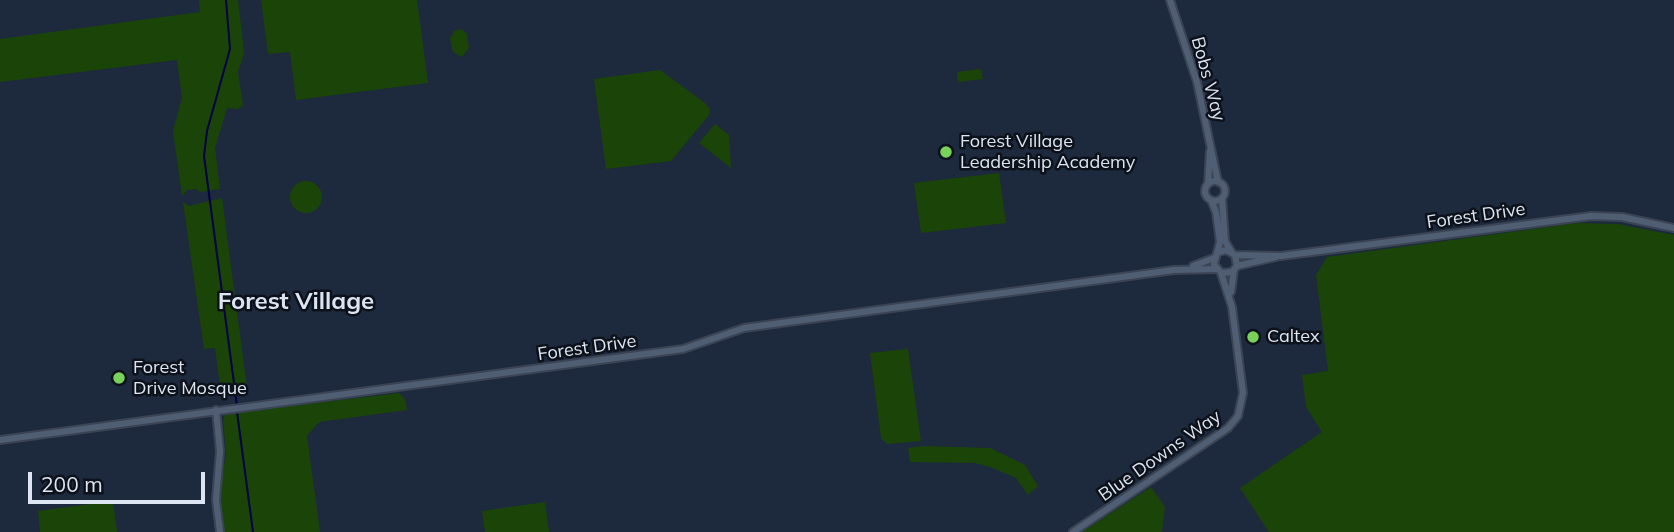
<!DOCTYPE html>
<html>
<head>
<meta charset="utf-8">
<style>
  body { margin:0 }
  #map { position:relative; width:1674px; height:532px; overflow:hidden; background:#1d293c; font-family:Mulish,sans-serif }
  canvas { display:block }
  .scale { position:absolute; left:28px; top:472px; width:177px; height:32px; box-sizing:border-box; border:4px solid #dde5f2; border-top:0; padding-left:9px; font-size:21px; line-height:24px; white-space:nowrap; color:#dde5f2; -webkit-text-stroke:5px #0c111a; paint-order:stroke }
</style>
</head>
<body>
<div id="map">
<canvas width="1674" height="532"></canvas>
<div class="scale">200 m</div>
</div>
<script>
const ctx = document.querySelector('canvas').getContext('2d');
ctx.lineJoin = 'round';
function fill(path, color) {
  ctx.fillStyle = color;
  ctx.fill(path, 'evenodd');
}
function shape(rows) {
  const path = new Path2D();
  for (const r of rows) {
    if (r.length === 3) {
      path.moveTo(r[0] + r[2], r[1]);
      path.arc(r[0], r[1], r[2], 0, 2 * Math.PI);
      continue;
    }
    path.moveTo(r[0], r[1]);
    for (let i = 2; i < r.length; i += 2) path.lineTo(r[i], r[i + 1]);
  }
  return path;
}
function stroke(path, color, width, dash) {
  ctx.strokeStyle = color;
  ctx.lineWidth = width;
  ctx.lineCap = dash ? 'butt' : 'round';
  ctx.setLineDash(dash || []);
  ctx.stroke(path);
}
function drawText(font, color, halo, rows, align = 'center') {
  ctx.font = font + ' Mulish,sans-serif';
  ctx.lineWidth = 5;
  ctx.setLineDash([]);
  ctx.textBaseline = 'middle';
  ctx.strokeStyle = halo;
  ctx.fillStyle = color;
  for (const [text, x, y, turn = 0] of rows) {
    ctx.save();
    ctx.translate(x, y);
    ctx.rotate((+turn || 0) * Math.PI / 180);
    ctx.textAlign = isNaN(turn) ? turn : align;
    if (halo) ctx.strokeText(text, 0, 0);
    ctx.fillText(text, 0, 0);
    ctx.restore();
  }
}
const green = shape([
  [199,0,238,0,242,34,244,53,238,72,243,105,238,109,227,108,215,148,220,189,200,192,196,189,187,190,182,196,173,131,182,98,177,60,0,82,0,39,200,12],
  [261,0,417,0,428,83,296,100,290,52,268,54],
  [461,29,467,34,469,48,462,57,453,52,450,38,454,31],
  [981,69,983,79,958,82,957,72],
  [660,70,705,103,710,109,709,115,671,161,606,169,594,79],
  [715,124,729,135,731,168,699,143],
  [999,173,1006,223,921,233,914,183],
  [306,197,16],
  [222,198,247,388,221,392,215,348,204,349,183,202,189,206],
  [1577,223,1617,224,1674,235,1674,532,1269,532,1240,488,1322,432,1306,407,1302,375,1328,371,1316,275,1327,257],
  [908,349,921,441,887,444,881,438,870,353],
  [399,393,405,399,407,410,319,422,307,436,320,532,224,532,219,497,226,454,223,420,225,414],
  [923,446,990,448,1025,465,1038,486,1028,495,1016,478,993,468,975,463,910,462,908,448],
  [1151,487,1165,507,1162,532,1082,532],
  [113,501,117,532,40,532,38,511],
  [545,502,549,532,485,532,482,511]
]);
const stream = shape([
  [226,0,230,49,207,131,204,156,237,406],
  [237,412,253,532]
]);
const minor = shape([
  [1170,0,1197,82,1218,182],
  [1215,191,10],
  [1208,184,1210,151],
  [1222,198,1225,241,1232,253],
  [1211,200,1216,212,1220,242,1214,264,1221,273,1232,272,1237,266,1235,255,1226,250,1219,252],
  [1235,255,1281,256,1591,216,1622,217,1674,228],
  [1193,266,1214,258],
  [1237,266,1276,257],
  [1231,292,1234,270],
  [216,410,220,451,216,500,220,532],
  [0,440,683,349,744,328,1174,270,1216,269],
  [1073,532,1228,428,1238,416,1243,393,1232,307,1221,273]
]);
const markers = [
  [946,152,7,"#78d158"],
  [1253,337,7,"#78d158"],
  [119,378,7,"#78d158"]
];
const streetNames = [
  ["Bobs Way",1208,79,75],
  ["Forest Drive",1476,216,-8],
  ["Forest Drive",587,348,-8],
  ["Blue Downs Way",1160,456,-35]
];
const poiNames = [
  ["Forest Village",960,142],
  ["Leadership Academy",960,163],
  ["Caltex",1267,337],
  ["Forest",133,368],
  ["Drive Mosque",133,389]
];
const districtNames = [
  ["Forest Village",296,302]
];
fill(green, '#1b4508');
stroke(stream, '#000046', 2);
stroke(minor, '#3a4454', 10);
stroke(minor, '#505e74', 6);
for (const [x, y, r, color] of markers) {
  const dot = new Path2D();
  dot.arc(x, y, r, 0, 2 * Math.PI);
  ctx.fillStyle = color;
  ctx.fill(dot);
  stroke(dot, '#0c111a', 2.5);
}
drawText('18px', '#dde5f2', '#0c111a', streetNames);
drawText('18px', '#dde5f2', '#0c111a', poiNames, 'left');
drawText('bold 24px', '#dde5f2', '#0c111a', districtNames);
</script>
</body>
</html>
